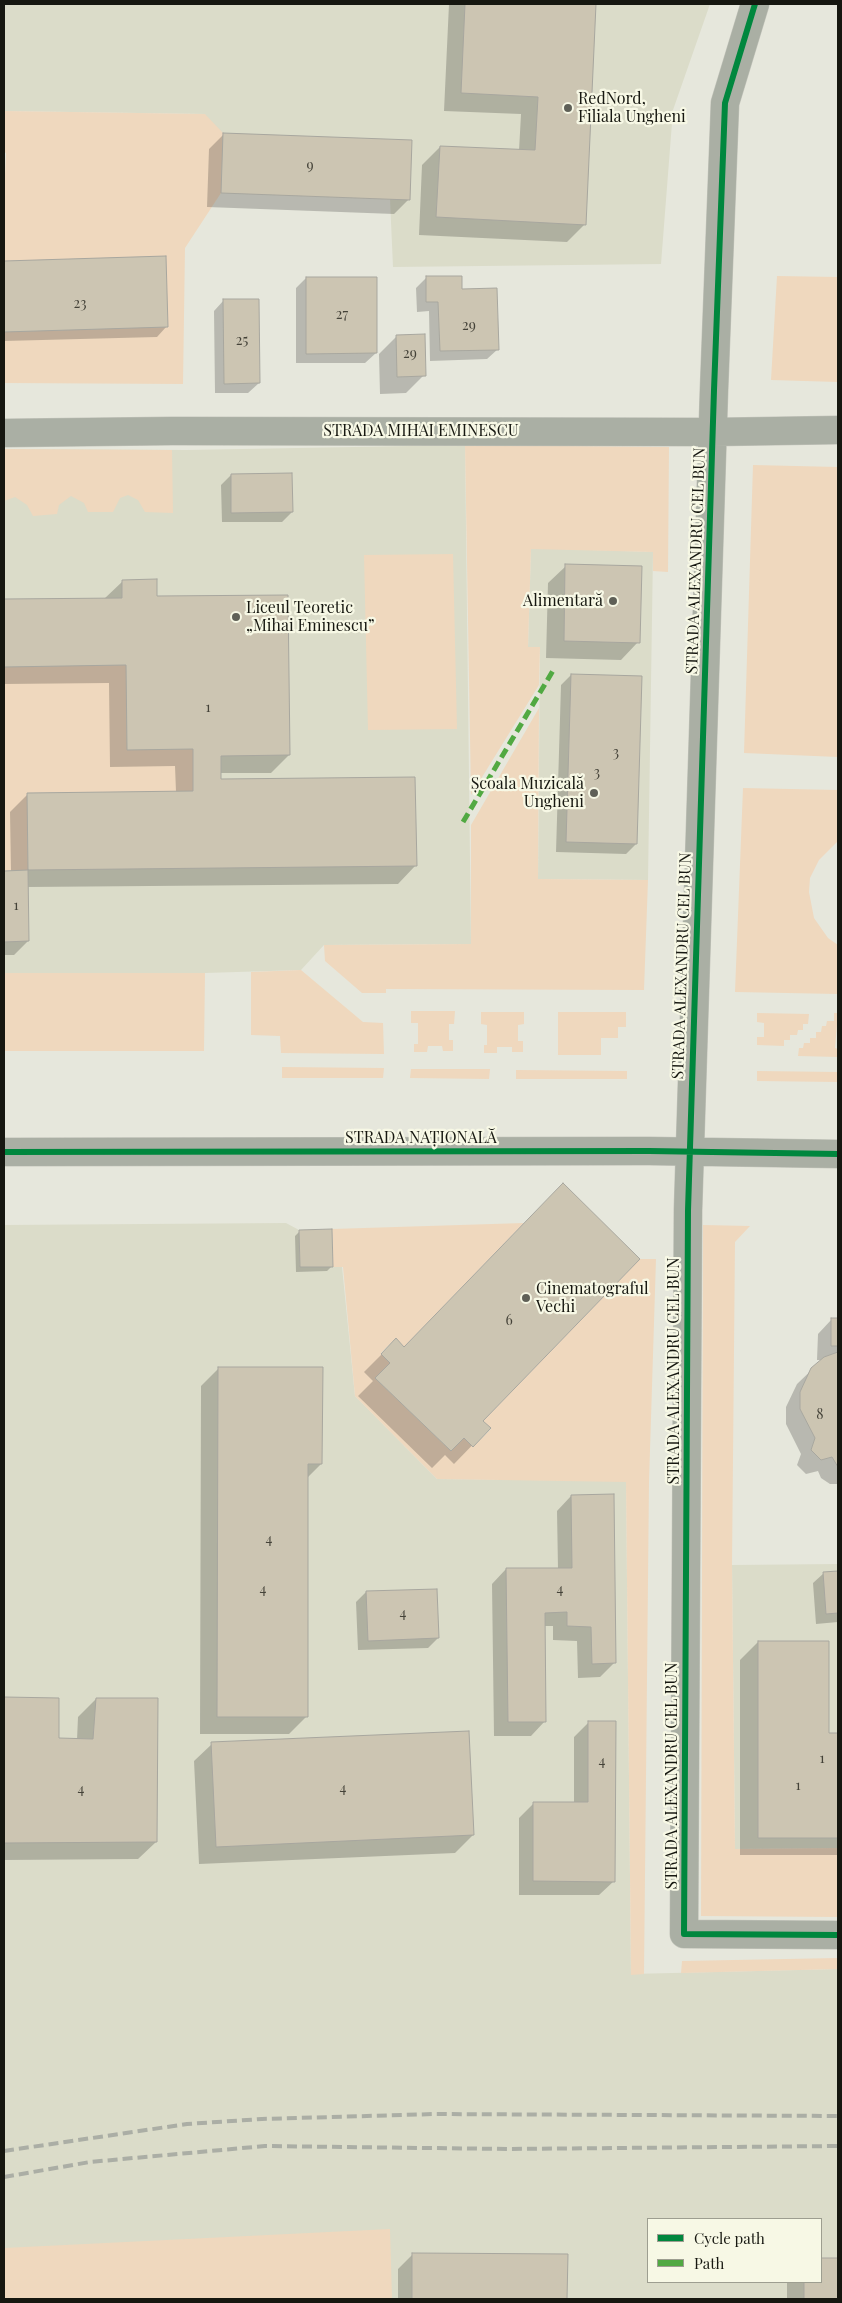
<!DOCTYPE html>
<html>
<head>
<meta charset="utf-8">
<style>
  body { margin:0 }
  #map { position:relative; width:842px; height:2303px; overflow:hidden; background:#e6e7dc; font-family:"Playfair Display",serif }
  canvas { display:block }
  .frame { position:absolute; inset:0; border:5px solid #161710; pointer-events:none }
  .legend { position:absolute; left:647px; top:2218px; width:175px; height:65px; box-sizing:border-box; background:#f7f8e5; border:1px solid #9d9e90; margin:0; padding:6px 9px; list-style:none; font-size:15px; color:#161710 }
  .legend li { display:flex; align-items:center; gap:10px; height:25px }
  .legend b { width:25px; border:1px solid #9d9e90 }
</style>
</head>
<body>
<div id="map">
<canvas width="842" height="2303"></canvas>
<div class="frame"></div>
<ul class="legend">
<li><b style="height:6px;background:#00873e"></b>Cycle path</li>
<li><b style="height:6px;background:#51a942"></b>Path</li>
</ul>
</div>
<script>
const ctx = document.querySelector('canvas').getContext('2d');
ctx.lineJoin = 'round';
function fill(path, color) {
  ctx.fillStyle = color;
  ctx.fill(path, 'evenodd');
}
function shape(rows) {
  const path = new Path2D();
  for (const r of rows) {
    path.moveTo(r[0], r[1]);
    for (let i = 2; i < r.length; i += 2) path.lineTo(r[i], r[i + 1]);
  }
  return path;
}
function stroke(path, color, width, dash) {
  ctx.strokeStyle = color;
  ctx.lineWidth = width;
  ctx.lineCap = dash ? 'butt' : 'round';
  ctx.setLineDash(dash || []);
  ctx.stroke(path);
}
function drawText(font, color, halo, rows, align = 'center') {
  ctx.font = font + ' "Playfair Display",serif';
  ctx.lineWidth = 4.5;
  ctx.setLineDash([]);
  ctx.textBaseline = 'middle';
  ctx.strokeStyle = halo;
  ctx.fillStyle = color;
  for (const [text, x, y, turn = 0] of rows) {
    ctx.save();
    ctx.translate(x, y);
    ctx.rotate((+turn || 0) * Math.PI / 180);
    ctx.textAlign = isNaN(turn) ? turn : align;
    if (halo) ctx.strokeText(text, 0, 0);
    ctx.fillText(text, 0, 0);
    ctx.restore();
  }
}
const built = shape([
  [4,4,710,4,673,110,661,264,393,267,390,199,221,193,205,114,4,111],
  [465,445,471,944,324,945,301,970,205,973,4,973,4,449,187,450],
  [531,548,653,552,648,880,538,879,540,648,528,647],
  [286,1223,299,1230,300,1267,342,1267,355,1396,437,1479,626,1481,631,1974,838,1969,838,2299,4,2299,4,1225],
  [648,2219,821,2219,821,2282,648,2282],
  [838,1564,838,1848,735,1849,732,1565]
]);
const green = shape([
  [4,111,205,114,223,133,221,193,185,248,183,384,4,383,4,196,6,153,4,152],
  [777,276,838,277,838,382,771,380],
  [465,445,669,447,668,572,653,571,653,552,531,549,528,647,540,647,539,685,471,795],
  [4,449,172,450,173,513,145,512,138,500,128,495,120,498,113,512,88,512,84,503,71,496,59,505,57,514,33,516,27,505,15,497,4,501],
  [753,465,838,467,838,757,744,753],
  [453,554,457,729,368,730,364,555],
  [126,665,127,750,193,749,193,791,28,793,28,870,4,871,4,667],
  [539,708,538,879,648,880,644,990,386,989,386,993,362,993,325,961,324,945,471,944,471,825],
  [743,788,838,790,838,841,819,860,810,878,809,892,814,918,828,938,838,945,838,994,735,992],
  [301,970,363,1022,383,1023,384,1054,281,1053,280,1036,251,1035,251,972],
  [4,973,205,973,204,1051,4,1051],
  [411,1011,455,1011,454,1024,449,1024,449,1040,453,1040,453,1051,443,1051,442,1046,428,1046,427,1052,414,1052,414,1044,418,1044,418,1023,411,1023],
  [481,1012,524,1012,524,1024,518,1025,518,1041,523,1041,523,1052,512,1052,512,1047,497,1047,497,1053,484,1053,484,1045,487,1045,487,1025,481,1024],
  [558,1012,626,1012,626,1027,618,1027,618,1038,601,1038,601,1055,558,1055],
  [757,1013,809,1014,808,1024,803,1024,803,1030,798,1030,797,1035,790,1035,790,1040,784,1040,784,1046,757,1045,757,1037,764,1037,764,1023,757,1022],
  [834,1013,838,1013,835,1048,838,1049,838,1057,798,1056,799,1048,803,1048,804,1043,810,1043,810,1038,816,1038,816,1032,821,1032,822,1026,826,1026,827,1021,834,1021],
  [282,1067,384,1068,383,1078,282,1078],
  [411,1069,490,1069,489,1079,410,1078],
  [516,1070,627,1071,627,1079,516,1079],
  [757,1071,838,1072,838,1082,757,1081],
  [524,1223,404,1347,396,1338,381,1353,390,1363,375,1378,451,1451,464,1438,473,1447,491,1429,483,1421,640,1259,656,1259,649,1482,644,1974,631,1975,626,1482,437,1479,355,1396,343,1267,333,1267,332,1229],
  [703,1225,750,1226,735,1242,732,1565,735,1849,838,1848,838,1917,701,1916],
  [838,1958,838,1969,681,1973,682,1961],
  [390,2229,392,2299,4,2299,4,2248]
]);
const shadow = shape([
  [449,4,595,4,585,224,567,242,419,235,422,165,440,147,519,151,521,114,444,111],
  [224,134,409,199,394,214,207,207,209,149],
  [164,257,167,326,157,337,4,341,4,262],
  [306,278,376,353,365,363,296,363,296,288],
  [426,278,461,290,498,349,487,359,430,361,429,311,417,312,416,288],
  [224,300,259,383,248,393,215,393,214,311],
  [397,336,424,375,406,393,380,394,379,354],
  [231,475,292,512,282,522,222,522,221,485],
  [566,566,638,642,621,660,546,658,548,583],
  [123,581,156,597,289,755,271,773,220,773,220,780,415,866,398,884,27,887,28,941,14,955,4,955,4,872,11,872,10,812,28,794,176,792,175,766,110,767,109,683,4,684,4,600,104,599],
  [571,675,636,844,626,854,556,852,561,685],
  [300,1231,332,1266,327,1271,296,1272,295,1236],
  [832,1319,838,1319,838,1484,830,1484,821,1478,818,1471,806,1474,797,1465,801,1454,786,1424,786,1407,797,1384,822,1360,817,1360,818,1334],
  [396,1340,489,1428,454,1464,445,1455,432,1468,358,1396,373,1381,364,1372],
  [219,1368,321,1464,307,1478,306,1717,289,1734,200,1734,201,1386],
  [571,1496,614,1663,600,1677,578,1678,577,1641,553,1640,553,1626,544,1626,545,1721,531,1736,494,1736,492,1584,506,1569,558,1569,557,1511],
  [838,1572,838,1622,816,1624,813,1583,824,1573],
  [366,1592,438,1638,428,1648,358,1650,356,1602],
  [758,1642,828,1735,838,1735,838,1855,740,1855,740,1660],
  [4,1699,57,1699,57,1740,77,1740,78,1717,96,1699,156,1842,138,1859,4,1860],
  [589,1722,614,1881,599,1895,519,1895,519,1818,534,1803,574,1804,574,1737],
  [212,1744,473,1835,455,1853,199,1864,194,1761],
  [413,2254,567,2256,566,2299,398,2299,398,2269],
  [821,2259,838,2259,838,2299,787,2299,787,2282,821,2282]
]);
const building = shape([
  [465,4,596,4,586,225,436,217,440,146,535,150,538,97,461,93,465,4],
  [223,133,412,140,410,200,221,193,223,133],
  [166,256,168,327,4,332,4,261,166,256],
  [426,276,462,276,462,289,497,288,499,350,440,351,438,302,426,302,426,276],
  [306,277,377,277,377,353,306,354,306,277],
  [223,299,259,299,260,383,224,384,223,299],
  [425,334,426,376,397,377,396,335,425,334],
  [292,473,293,512,231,513,231,474,292,473],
  [565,564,642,566,640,643,564,641,565,564],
  [157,579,157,596,288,595,290,755,221,756,221,779,415,777,417,866,28,870,27,793,193,791,193,749,127,750,126,665,4,667,4,599,122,598,122,580,157,579],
  [571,674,642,676,637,844,566,842,571,674],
  [28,870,29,941,4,942,4,871,28,870],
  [563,1183,640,1259,483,1421,491,1428,473,1447,464,1438,451,1451,375,1378,390,1363,381,1354,396,1338,404,1347,563,1183],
  [332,1229,333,1267,300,1267,299,1230,332,1229],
  [831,1318,838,1318,838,1346,831,1346,831,1318],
  [838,1352,838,1467,832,1457,821,1460,811,1450,815,1438,800,1409,800,1392,811,1368,824,1357,838,1352],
  [218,1367,323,1367,322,1464,308,1464,308,1717,217,1717,218,1367],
  [614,1494,616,1663,592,1664,591,1627,567,1626,567,1612,545,1613,546,1722,508,1722,506,1568,572,1568,571,1495,614,1494],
  [838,1571,838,1613,826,1614,823,1572,838,1571],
  [437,1589,439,1638,368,1641,366,1591,437,1589],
  [758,1641,829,1641,829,1733,838,1733,838,1838,758,1838,758,1641],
  [4,1697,59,1698,59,1738,93,1739,96,1698,158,1698,157,1842,4,1843,4,1697],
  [588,1721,616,1721,615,1882,533,1881,533,1802,588,1802,588,1721],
  [469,1731,474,1835,216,1847,211,1742,469,1731],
  [412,2253,568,2254,567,2299,412,2299,412,2253],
  [821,2258,838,2258,838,2299,804,2299,804,2282,821,2282,821,2258]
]);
const minor = shape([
  [755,4,725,103,714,390,688,1210,684,1934,838,1935],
  [4,433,172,431,713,432,838,430],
  [4,1152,649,1151,838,1154]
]);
const rail = shape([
  [4,2151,187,2124,262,2119,436,2114,838,2116],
  [4,2177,90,2162,265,2146,508,2149,838,2146]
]);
const quiet = shape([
  [463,822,554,669]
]);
const cycleway = shape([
  [755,4,725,103,714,390,688,1210,684,1934,838,1935],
  [4,1152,649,1151,838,1154]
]);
const markers = [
  [568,108,5,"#5f6057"],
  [613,601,5,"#5f6057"],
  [236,617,5,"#5f6057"],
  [594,793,5,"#5f6057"],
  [526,1298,5,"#5f6057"]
];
const numberNames = [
  ["9",310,166],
  ["23",80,304],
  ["27",342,315],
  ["29",469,326],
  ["25",242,341],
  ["29",410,354],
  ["1",208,708],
  ["3",616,753],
  ["3",597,773],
  ["1",16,906],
  ["6",509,1321],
  ["8",820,1415],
  ["4",269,1540],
  ["4",263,1590],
  ["4",560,1590],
  ["4",403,1614],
  ["1",822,1759],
  ["4",602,1762],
  ["1",798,1786],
  ["4",343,1789],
  ["4",81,1790]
];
const poiNames = [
  ["RedNord,",578,99],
  ["Filiala Ungheni",578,117],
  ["Alimentară",603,601,"right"],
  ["Liceul Teoretic",246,608],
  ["„Mihai Eminescu”",246,626],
  ["Școala Muzicală",584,784,"right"],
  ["Ungheni",584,802,"right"],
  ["Cinematograful",536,1289],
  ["Vechi",536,1307]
];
const streetNames = [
  ["STRADA MIHAI EMINESCU",421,431],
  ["STRADA ALEXANDRU CEL BUN",696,561,-88],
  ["STRADA ALEXANDRU CEL BUN",682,966,-88],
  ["STRADA NAȚIONALĂ",421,1138],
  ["STRADA ALEXANDRU CEL BUN",674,1371,-90],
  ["STRADA ALEXANDRU CEL BUN",672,1776,-90]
];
fill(built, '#dbdcc9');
fill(green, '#efd8be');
fill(shadow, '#0003');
fill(building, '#ccc5b2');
stroke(building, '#a8a79f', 1);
stroke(minor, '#c4c5bc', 29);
stroke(minor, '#aaafa4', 28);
stroke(rail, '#abaea5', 4, [10, 5]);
stroke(quiet, '#51a942', 5, [10, 5]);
stroke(cycleway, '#00873e', 6);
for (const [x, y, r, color] of markers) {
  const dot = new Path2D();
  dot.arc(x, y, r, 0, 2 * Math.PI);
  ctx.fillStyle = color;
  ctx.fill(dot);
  stroke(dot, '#f7f8e5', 2);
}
drawText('14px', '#444238', null, numberNames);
drawText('16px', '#161710', '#f7f8e5', poiNames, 'left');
drawText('16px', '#161710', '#f7f8e5', streetNames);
</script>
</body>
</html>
